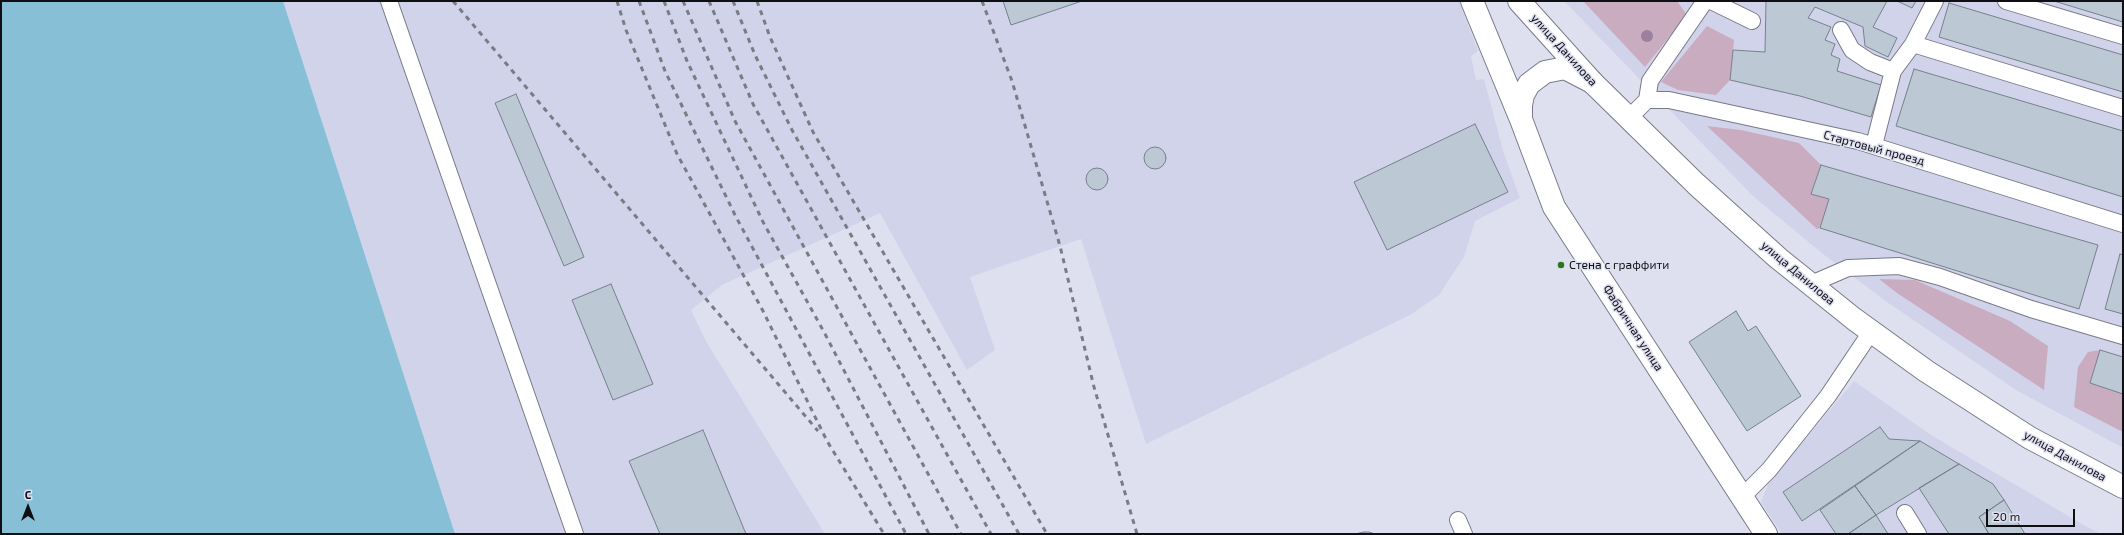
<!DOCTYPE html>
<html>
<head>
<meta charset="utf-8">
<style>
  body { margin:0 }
  #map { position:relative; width:2124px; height:535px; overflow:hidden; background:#dee0f0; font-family:"Exo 2",sans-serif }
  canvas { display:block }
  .frame { position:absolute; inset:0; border:2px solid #0e0e13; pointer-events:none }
  .north { position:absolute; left:8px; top:487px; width:40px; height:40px; -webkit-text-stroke:3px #dee0f0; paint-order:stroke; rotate:0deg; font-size:11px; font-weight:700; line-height:16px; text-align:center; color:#0e0e13 }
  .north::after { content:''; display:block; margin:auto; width:14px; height:18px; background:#0e0e13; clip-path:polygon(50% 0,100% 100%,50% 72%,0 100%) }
  .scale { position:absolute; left:1986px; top:509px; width:89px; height:18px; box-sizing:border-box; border:2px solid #0e0e13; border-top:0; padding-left:5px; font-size:12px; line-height:14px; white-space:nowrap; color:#0e0e13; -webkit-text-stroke:3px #dee0f0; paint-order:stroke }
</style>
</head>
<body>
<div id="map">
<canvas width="2124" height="535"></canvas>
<div class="frame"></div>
<div class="north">С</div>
<div class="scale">20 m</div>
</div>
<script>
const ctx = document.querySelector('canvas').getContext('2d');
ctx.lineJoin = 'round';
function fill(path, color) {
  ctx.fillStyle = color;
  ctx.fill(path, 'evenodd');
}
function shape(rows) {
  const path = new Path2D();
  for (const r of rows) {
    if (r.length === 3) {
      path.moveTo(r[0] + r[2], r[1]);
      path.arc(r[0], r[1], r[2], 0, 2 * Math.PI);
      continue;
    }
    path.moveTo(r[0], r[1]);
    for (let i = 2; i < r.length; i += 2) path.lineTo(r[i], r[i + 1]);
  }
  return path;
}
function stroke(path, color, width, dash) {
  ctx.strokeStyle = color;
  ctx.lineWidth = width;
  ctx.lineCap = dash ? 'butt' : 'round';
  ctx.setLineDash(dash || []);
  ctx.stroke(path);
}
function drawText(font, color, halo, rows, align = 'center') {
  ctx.font = font + ' "Exo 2",sans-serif';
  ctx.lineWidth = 3;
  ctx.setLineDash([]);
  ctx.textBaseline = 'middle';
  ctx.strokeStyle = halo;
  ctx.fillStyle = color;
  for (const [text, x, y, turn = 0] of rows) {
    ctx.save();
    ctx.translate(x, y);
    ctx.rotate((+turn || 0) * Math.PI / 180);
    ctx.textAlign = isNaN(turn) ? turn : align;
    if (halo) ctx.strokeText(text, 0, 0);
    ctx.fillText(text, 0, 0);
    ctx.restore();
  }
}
const built = shape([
  [283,1,1459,1,1478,51,1471,56,1476,80,1484,79,1504,154,1520,198,1475,221,1464,257,1439,295,1410,315,1146,444,1081,239,970,277,995,350,967,370,880,213,722,285,691,310,707,343,825,534,455,534],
  [1564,1,2123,1,2123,448,2016,390,1887,302,1823,254,1753,196],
  [1854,381,1931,435,2082,524,2101,534,1782,534,1761,502,1768,484]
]);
const green = shape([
  [1583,1,1677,1,1687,15,1645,67],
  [1707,26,1734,40,1730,80,1716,95,1678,90,1661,82],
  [1707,126,1741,130,1799,143,1821,165,1811,194,1829,199,1820,228,1817,229],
  [1879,279,1915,280,2010,321,2048,346,2044,390,1897,293],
  [2100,350,2090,383,2123,394,2123,432,2074,407,2078,367,2088,352]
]);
const water = shape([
  [1,1,283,1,455,534,1,534]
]);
const building = shape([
  [1003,1,1082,1,1011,25,1003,1],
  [1766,1,1887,1,1873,27,1897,38,1888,57,1865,46,1863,27,1815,7,1808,18,1831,27,1825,40,1835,44,1831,55,1840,59,1837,71,1881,85,1871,117,1800,96,1730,80,1733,50,1765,52,1766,1],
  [1897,1,1916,1,1912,8,1897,1],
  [2054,1,2123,1,2123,22,2054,1],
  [1949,3,2123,55,2123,92,1939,37,1949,3],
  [1914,69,2123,131,2123,197,1896,126,1914,69],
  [516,94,584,257,564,266,495,103,516,94],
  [1475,124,1508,192,1387,250,1354,182,1475,124],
  [1155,158,11],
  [1821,165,2098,245,2079,309,1820,228,1829,199,1811,194,1821,165],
  [1097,179,11],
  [2120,254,2123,255,2123,314,2105,309,2120,254],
  [611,284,653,384,613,400,572,300,611,284],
  [1736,311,1748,331,1756,326,1801,396,1747,431,1689,342,1736,311],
  [2100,350,2123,357,2123,394,2090,383,2100,350],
  [1880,427,1889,439,1920,441,1802,521,1783,492,1880,427],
  [703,430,746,534,660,534,629,461,703,430],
  [1920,441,1959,464,1876,515,1855,486,1920,441],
  [1959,464,1993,484,2004,500,1979,517,1989,534,1949,534,1919,488,1959,464],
  [1855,486,1876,515,1848,534,1836,534,1820,510,1855,486],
  [2004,500,2025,534,1989,534,1979,517,2004,500],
  [1876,515,1888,534,1848,534,1876,515],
  [1364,532,1369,532,1375,534,1355,534,1364,532]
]);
const service = shape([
  [389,1,575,534],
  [1711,1,1752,21],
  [2006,1,2123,36],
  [1841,30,1852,50,1870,62,1893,71],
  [1913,44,2123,108],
  [1647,100,1650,81,1705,1],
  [1628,119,1647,100,1669,100,1858,141,2123,224],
  [1874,145,1893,71,1913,44,1935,1],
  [1811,284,1848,268,1899,266,1940,277,2031,309,2123,336],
  [1742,497,1769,470,1828,396,1871,332],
  [1905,513,1918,534],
  [1458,520,1464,534]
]);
const minor = shape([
  [1472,1,1522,122,1554,207,1766,534],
  [1521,119,1521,105,1523,95,1529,84,1545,72,1565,68,1592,82]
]);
const tertiary = shape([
  [1519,1,1592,82,1696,184,1778,258,1854,319,1926,371,2030,438,2123,487]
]);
const rail = shape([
  [453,1,818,431],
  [617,1,626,30,677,154,763,311,827,441,884,534],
  [639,1,665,71,735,215,906,534],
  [664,1,687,61,763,222,824,332,929,534],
  [683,1,735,121,961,534],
  [709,1,753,104,991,534],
  [733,1,755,55,792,130,1019,534],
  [757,1,770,37,813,132,1047,534],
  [982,1,1012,81,1060,246,1094,387,1137,534]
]);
const trees = [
  [1647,36]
];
const markers = [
  [1561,265,4,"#2c771e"]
];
const streetNames = [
  ["улица Данилова",1564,50,48],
  ["Стартовый проезд",1874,148,15],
  ["улица Данилова",1798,273,40],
  ["Фабричная улица",1633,328,57],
  ["улица Данилова",2065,456,29]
];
const poiNames = [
  ["Стена с граффити",1569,265]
];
fill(built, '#d1d3ea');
fill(green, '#c9acc0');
fill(water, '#87bfd6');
fill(building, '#bdc8d5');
stroke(building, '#77818e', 1);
stroke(service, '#797a89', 18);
stroke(minor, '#797a89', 24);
stroke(tertiary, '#797a89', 24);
stroke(service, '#fff', 16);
stroke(minor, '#fff', 22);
stroke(tertiary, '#fff', 22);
stroke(rail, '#7a7b85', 3, [5, 5]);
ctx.fillStyle = '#9d809e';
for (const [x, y] of trees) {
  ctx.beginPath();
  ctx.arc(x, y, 6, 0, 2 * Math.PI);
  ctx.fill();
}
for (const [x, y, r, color] of markers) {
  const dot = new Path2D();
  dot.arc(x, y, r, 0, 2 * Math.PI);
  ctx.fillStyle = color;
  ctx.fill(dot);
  stroke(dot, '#dee0f0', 1.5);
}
drawText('12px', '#0e0e13', '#dee0f0', streetNames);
drawText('12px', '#0e0e13', '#dee0f0', poiNames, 'left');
</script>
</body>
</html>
